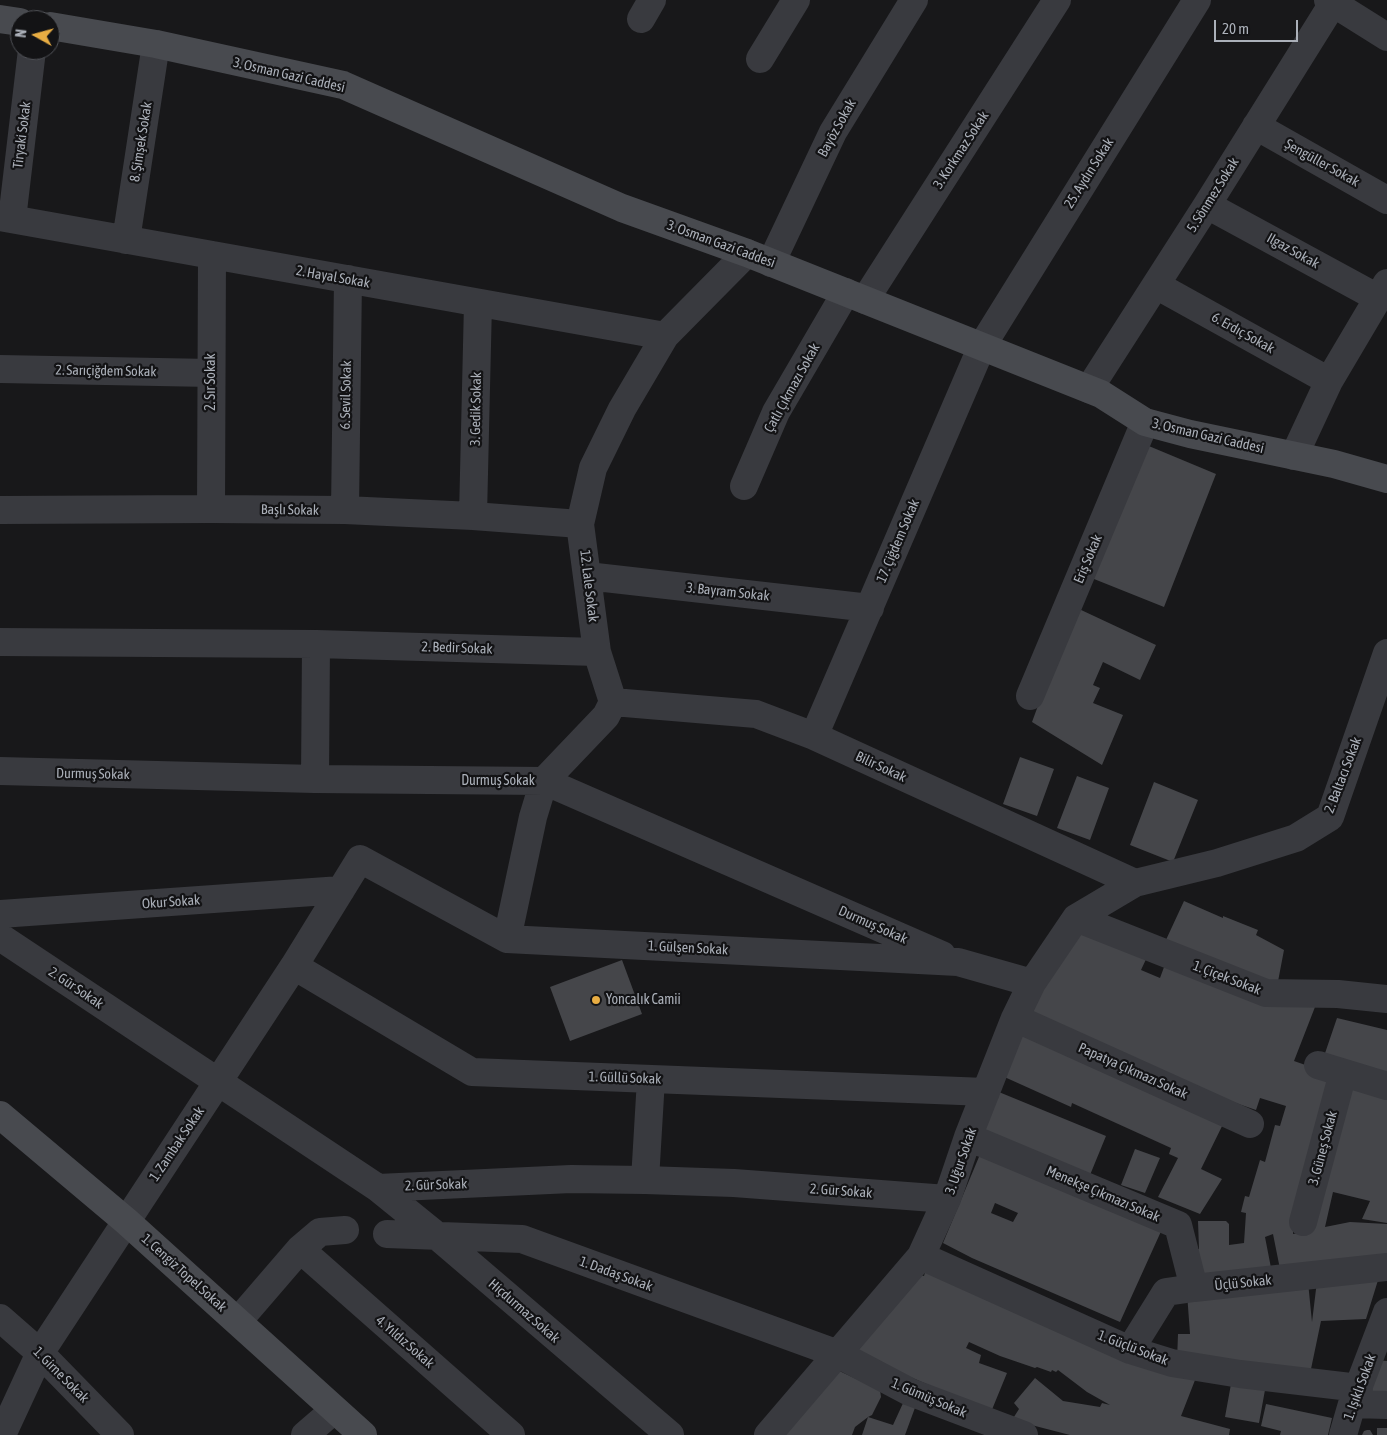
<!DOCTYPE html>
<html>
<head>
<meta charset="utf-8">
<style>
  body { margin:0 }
  #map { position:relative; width:1387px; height:1435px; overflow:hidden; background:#18181a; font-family:"Asap Condensed",sans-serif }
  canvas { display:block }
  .north { position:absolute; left:10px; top:10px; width:50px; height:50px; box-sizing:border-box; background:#131315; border:1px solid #505257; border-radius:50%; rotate:277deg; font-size:14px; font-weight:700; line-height:20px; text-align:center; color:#abb0b9 }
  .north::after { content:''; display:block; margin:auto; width:18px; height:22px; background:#e8ad43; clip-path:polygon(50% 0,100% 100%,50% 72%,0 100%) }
  .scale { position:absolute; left:1214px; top:20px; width:84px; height:22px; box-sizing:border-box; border:2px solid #abb0b9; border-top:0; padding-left:6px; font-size:15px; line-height:18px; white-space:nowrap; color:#abb0b9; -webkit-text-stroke:4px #131315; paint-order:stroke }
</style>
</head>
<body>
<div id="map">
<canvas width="1387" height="1435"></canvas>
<div class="north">N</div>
<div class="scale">20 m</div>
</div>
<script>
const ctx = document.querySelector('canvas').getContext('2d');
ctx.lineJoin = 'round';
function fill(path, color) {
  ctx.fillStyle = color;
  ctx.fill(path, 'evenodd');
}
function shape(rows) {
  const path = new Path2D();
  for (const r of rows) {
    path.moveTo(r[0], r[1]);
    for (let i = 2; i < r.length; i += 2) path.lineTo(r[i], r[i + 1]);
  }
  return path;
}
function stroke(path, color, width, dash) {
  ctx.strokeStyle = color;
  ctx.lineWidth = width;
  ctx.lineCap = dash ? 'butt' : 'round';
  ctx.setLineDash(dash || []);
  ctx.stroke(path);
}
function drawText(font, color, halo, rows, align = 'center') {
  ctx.font = font + ' "Asap Condensed",sans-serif';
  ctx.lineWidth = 4.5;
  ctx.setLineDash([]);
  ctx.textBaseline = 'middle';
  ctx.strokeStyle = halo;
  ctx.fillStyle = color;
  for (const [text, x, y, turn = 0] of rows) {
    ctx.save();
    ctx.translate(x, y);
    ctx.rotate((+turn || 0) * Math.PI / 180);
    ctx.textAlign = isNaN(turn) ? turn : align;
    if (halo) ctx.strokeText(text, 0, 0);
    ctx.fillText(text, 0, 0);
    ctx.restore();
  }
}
const building = shape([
  [1144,444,1216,474,1164,607,1089,577],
  [1079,609,1156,645,1140,680,1103,662,1093,685,1100,688,1093,703,1123,715,1102,765,1032,722,1046,684],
  [1020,757,1054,769,1037,816,1003,804],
  [1077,776,1109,788,1090,840,1057,828],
  [1154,782,1198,800,1173,862,1130,845],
  [1184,901,1223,918,1223,916,1258,930,1256,935,1284,950,1276,992,1165,942],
  [1075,931,1148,955,1141,970,1160,978,1167,959,1315,1007,1294,1061,1337,1076,1300,1210,1293,1231,1293,1234,1305,1232,1347,1086,1387,1095,1387,1223,1362,1219,1370,1201,1333,1192,1325,1227,1350,1222,1387,1224,1387,1255,1281,1274,1273,1234,1265,1237,1272,1273,1197,1282,1193,1250,1199,1249,1198,1221,1226,1221,1229,1224,1229,1245,1244,1243,1246,1213,1241,1212,1245,1196,1249,1197,1260,1160,1265,1162,1275,1125,1280,1126,1286,1106,1260,1098,1256,1110,1224,1099,1028,1014],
  [622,960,642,1014,570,1041,550,987],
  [1337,1018,1387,1030,1387,1079,1322,1062],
  [1024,1033,1227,1116,1201,1169,1222,1179,1200,1214,1158,1197,1178,1158,1169,1154,1171,1148,1072,1103,1071,1107,1000,1075],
  [994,1090,1106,1136,1090,1175,978,1131],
  [1135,1149,1160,1158,1145,1193,1121,1185],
  [981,1152,1163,1227,1120,1322,972,1258,943,1243],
  [995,1203,1018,1213,1013,1222,991,1213],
  [926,1269,1197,1375,1181,1416,1230,1429,1229,1435,1070,1435,1012,1420,1019,1409,1014,1403,1035,1378,1063,1401,1100,1407,1102,1403,1110,1405,1087,1392,1058,1370,1056,1372,1052,1370,1051,1372,1037,1367,1035,1368,1000,1356,969,1342,966,1348,981,1355,979,1363,1007,1373,991,1412,855,1353,916,1274,924,1276],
  [1379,1277,1366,1319,1321,1321,1311,1369,1177,1361,1178,1334,1190,1334,1187,1293,1308,1282,1312,1322,1317,1281],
  [1375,1360,1387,1361,1387,1400,1371,1399],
  [833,1368,880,1390,881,1397,872,1415,868,1417,893,1425,904,1401,916,1405,905,1435,862,1435,868,1417,855,1427,852,1435,781,1435],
  [1231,1384,1265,1390,1259,1423,1225,1417],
  [1266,1404,1332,1418,1328,1435,1280,1435,1281,1431,1261,1426],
  [1377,1428,1387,1428,1387,1435,1377,1435],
  [1367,1430,1370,1430,1373,1435,1362,1435,1364,1431]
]);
const street = shape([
  [1328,0,1387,37],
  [641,19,652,0],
  [760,59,796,0],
  [1256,126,1387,200],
  [1207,205,1378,298],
  [0,217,665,336],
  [12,219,32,50],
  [126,240,156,44],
  [771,263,833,132,914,0],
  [1156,285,1329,381],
  [865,300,1057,0],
  [0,369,211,373],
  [1089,389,1207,205,1335,0],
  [1294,456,1329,381,1387,283],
  [744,486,776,412,846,292],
  [211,509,212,255],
  [0,510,211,509,345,510,473,516,580,524],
  [345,510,348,279],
  [473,516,478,303],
  [587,576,870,608],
  [0,642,316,644,597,652],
  [1030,696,1145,422],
  [613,702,756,714,814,736,1135,883],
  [814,736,982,346,1197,0],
  [0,771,315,779,544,781,942,955],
  [315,779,316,644],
  [0,914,341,890],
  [1076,918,1266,993,1338,994,1387,999],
  [0,937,378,1188,571,1179,645,1180,734,1183,947,1199],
  [507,939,533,817,544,781,606,716,613,702,597,652,580,524,593,468,622,409,665,336,747,253],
  [294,966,472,1072,986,1092],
  [1015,1018,1250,1124],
  [1318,1065,1387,1086],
  [968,1137,1178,1225,1194,1288],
  [645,1180,651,1079],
  [378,1188,436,1235,670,1435],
  [1303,1222,1343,1073],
  [387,1234,522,1239,838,1354,910,1392,1024,1435],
  [300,1249,511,1435],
  [921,1256,1130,1350,1172,1363,1240,1374,1359,1388],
  [0,1318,40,1353,120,1435],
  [238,1321,300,1249,320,1232,345,1230],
  [1130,1350,1166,1292,1194,1288,1387,1267],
  [1352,1404,1387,1405],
  [2,1435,40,1353,294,966,360,859,507,939,958,962,1032,983],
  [305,1435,334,1410],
  [768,1435,921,1256,947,1199,968,1137,1015,1018,1032,983,1076,918,1135,883,1217,863,1296,838,1330,817,1387,653],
  [1343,1435,1352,1404,1387,1312]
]);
const secondary = shape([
  [0,19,20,22],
  [50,26,156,44,343,85,622,208,747,253,1101,394,1145,422,1190,434,1334,464,1387,479],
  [0,1115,126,1221,363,1435]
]);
const markers = [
  [596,1000,5,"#e8ad43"]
];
const streetNames = [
  ["3. Osman Gazi Caddesi",289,75,13],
  ["Bayöz Sokak",837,128,-61],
  ["Tiryaki Sokak",22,135,-83],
  ["8. Şimşek Sokak",141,142,-81],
  ["3. Korkmaz Sokak",961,150,-57],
  ["Şengüller Sokak",1322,163,29],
  ["25. Aydın Sokak",1089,173,-58],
  ["5. Sönmez Sokak",1213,195,-58],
  ["3. Osman Gazi Caddesi",721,244,20],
  ["Ilgaz Sokak",1293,251,29],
  ["2. Hayal Sokak",333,277,10],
  ["6. Erdıç Sokak",1243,333,29],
  ["2. Sarıçiğdem Sokak",106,371,1],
  ["2. Sır Sokak",211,382,-90],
  ["Çatlı Çıkmazı Sokak",792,388,-61],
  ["6. Sevil Sokak",346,395,-89],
  ["3. Gedik Sokak",476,409,-89],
  ["3. Osman Gazi Caddesi",1208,436,13],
  ["Başlı Sokak",290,510,1],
  ["17. Çiğdem Sokak",898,541,-67],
  ["Eriş Sokak",1088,559,-67],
  ["12. Lale Sokak",589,586,83],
  ["3. Bayram Sokak",728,592,6],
  ["2. Bedir Sokak",457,648,2],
  ["Bilir Sokak",881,767,25],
  ["Durmuş Sokak",93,774,1],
  ["2. Baltacı Sokak",1343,775,-69],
  ["Durmuş Sokak",498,781],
  ["Okur Sokak",171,902,-4],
  ["Durmuş Sokak",873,925,24],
  ["1. Gülşen Sokak",688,948,3],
  ["1. Çiçek Sokak",1227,978,21],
  ["2. Gür Sokak",76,988,34],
  ["Papatya Çıkmazı Sokak",1133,1071,24],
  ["1. Güllü Sokak",625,1078,2],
  ["1. Zambak Sokak",177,1144,-56],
  ["3. Güneş Sokak",1323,1148,-75],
  ["3. Uğur Sokak",961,1161,-71],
  ["2. Gür Sokak",436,1185,-2],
  ["2. Gür Sokak",841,1191,4],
  ["Menekşe Çıkmazı Sokak",1103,1194,23],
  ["1. Cengiz Topel Sokak",184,1273,42],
  ["1. Dadaş Sokak",616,1274,20],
  ["Üçlü Sokak",1243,1283,-6],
  ["Hiçdurmaz Sokak",524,1311,41],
  ["4. Yıldız Sokak",405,1342,41],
  ["1. Güçlü Sokak",1133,1348,21],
  ["1. Girne Sokak",61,1375,45],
  ["1. Işıklı Sokak",1360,1387,-70],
  ["1. Gümüş Sokak",929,1398,23]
];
const poiNames = [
  ["Yoncalık Camii",606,1000]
];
fill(building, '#45464a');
stroke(street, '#393a3f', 28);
stroke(secondary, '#484a4f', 28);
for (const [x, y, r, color] of markers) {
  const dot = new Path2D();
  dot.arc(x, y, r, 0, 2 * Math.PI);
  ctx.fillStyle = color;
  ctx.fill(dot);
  stroke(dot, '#131315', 2);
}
drawText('14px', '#abb0b9', '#131315', streetNames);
drawText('14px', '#abb0b9', '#131315', poiNames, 'left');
</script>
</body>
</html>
